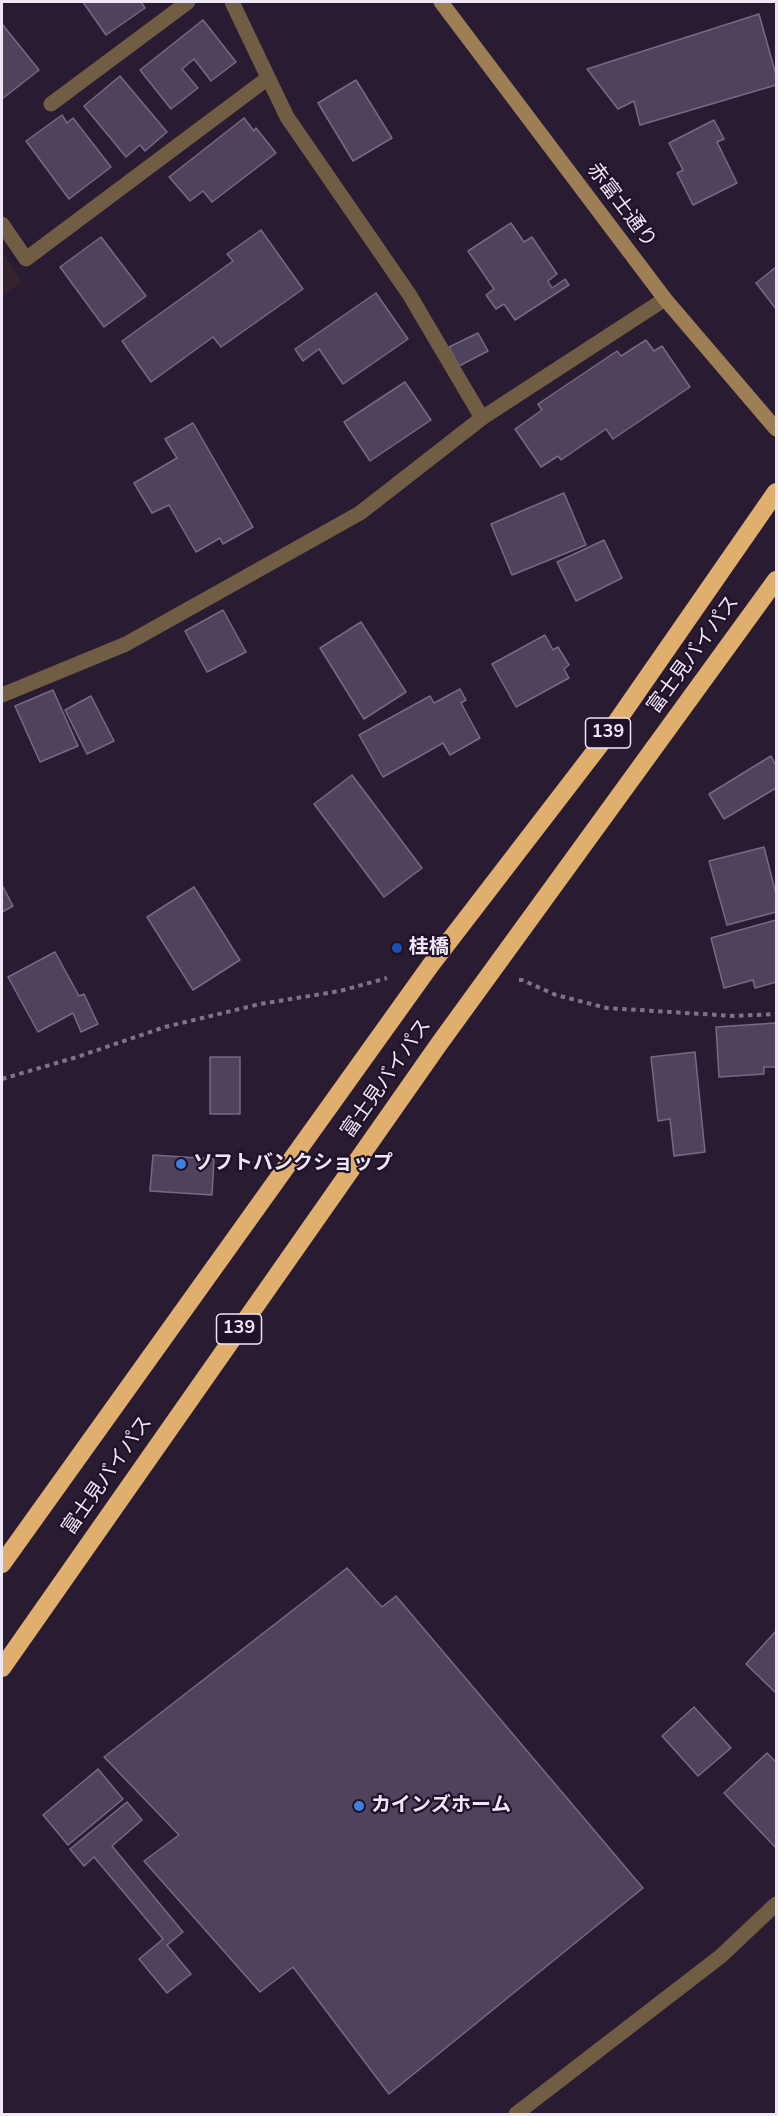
<!DOCTYPE html>
<html>
<head>
<meta charset="utf-8">
<style>
  body { margin:0 }
  #map { position:relative; width:778px; height:2116px; overflow:hidden; background:#281b32; font-family:"Nunito Sans",sans-serif }
  canvas { display:block }
  .frame { position:absolute; inset:0; border:3px solid #f0e7f6; pointer-events:none }
</style>
</head>
<body>
<div id="map">
<canvas width="778" height="2116"></canvas>
<div class="frame"></div>
</div>
<script>
const ctx = document.querySelector('canvas').getContext('2d');
ctx.lineJoin = 'round';
function fill(path, color) {
  ctx.fillStyle = color;
  ctx.fill(path, 'evenodd');
}
function shape(rows) {
  const path = new Path2D();
  for (const r of rows) {
    path.moveTo(r[0], r[1]);
    for (let i = 2; i < r.length; i += 2) path.lineTo(r[i], r[i + 1]);
  }
  return path;
}
function stroke(path, color, width, dash) {
  ctx.strokeStyle = color;
  ctx.lineWidth = width;
  ctx.lineCap = dash ? 'butt' : 'round';
  ctx.setLineDash(dash || []);
  ctx.stroke(path);
}
function drawText(font, color, halo, rows, align = 'center') {
  ctx.font = font + ' "Nunito Sans","Noto Sans JP",sans-serif';
  ctx.lineWidth = 4.5;
  ctx.setLineDash([]);
  ctx.textBaseline = 'middle';
  ctx.strokeStyle = halo;
  ctx.fillStyle = color;
  for (const [text, x, y, turn = 0] of rows) {
    ctx.save();
    ctx.translate(x, y);
    ctx.rotate((+turn || 0) * Math.PI / 180);
    ctx.textAlign = isNaN(turn) ? turn : align;
    if (halo) ctx.strokeText(text, 0, 0);
    ctx.fillText(text, 0, 0);
    ctx.restore();
  }
}
const education = shape([
  [2,250,22,282,2,297]
]);
const building = shape([
  [83,2,141,2,145,8,106,35,83,2],
  [759,14,776,75,776,85,640,125,634,101,618,109,587,69,759,14],
  [203,20,236,62,211,81,194,59,182,69,198,88,171,109,140,70,203,20],
  [2,24,39,70,2,99,2,24],
  [120,76,167,132,145,151,140,145,126,157,84,106,120,76],
  [356,80,392,138,353,161,318,103,356,80],
  [62,115,67,123,73,118,111,167,69,199,26,141,62,115],
  [244,118,254,131,256,128,276,153,212,202,203,191,190,201,169,177,244,118],
  [714,120,724,139,717,142,737,183,693,205,677,173,683,170,669,143,714,120],
  [511,223,524,242,532,237,557,274,548,281,552,288,565,279,569,285,515,320,504,304,496,309,486,295,494,289,468,251,511,223],
  [261,230,303,289,221,347,213,337,151,382,122,341,233,261,227,254,261,230],
  [101,237,146,296,104,327,60,267,101,237],
  [776,267,776,309,756,283,776,267],
  [376,293,408,339,343,384,319,349,303,361,295,349,376,293],
  [478,333,488,351,459,366,449,347,478,333],
  [646,340,654,351,662,346,690,387,613,439,606,429,561,460,558,456,541,467,515,429,542,410,538,404,617,351,621,356,646,340],
  [405,382,431,420,370,461,344,422,405,382],
  [193,423,253,527,223,544,220,538,196,552,169,505,152,513,134,483,177,458,165,439,193,423],
  [564,493,586,545,512,575,491,524,564,493],
  [604,540,622,578,576,601,557,562,604,540],
  [223,610,246,652,207,672,185,631,223,610],
  [361,622,406,692,364,719,320,648,361,622],
  [545,635,553,650,558,647,569,665,564,669,569,678,516,707,492,664,545,635],
  [460,689,466,700,461,703,480,738,450,755,443,743,383,777,359,735,430,696,434,703,460,689],
  [53,690,78,746,40,762,15,706,53,690],
  [91,696,114,741,87,754,65,710,91,696],
  [771,756,776,766,776,788,724,819,709,794,771,756],
  [352,775,422,868,384,897,314,804,352,775],
  [764,847,776,894,776,912,727,925,709,861,764,847],
  [2,885,13,906,2,912,2,885],
  [194,887,240,960,193,990,147,917,194,887],
  [776,920,776,982,755,988,753,980,724,988,711,938,776,920],
  [55,952,79,996,84,994,98,1024,81,1032,73,1013,38,1032,8,977,55,952],
  [776,1023,776,1067,764,1067,764,1074,719,1077,716,1027,776,1023],
  [695,1052,705,1152,674,1156,670,1119,658,1121,651,1057,695,1052],
  [210,1057,240,1057,240,1114,210,1114,210,1057],
  [153,1155,214,1159,212,1195,150,1191,153,1155],
  [347,1568,382,1607,396,1596,643,1888,389,2094,293,1967,260,1992,144,1861,179,1835,104,1757,347,1568],
  [776,1631,776,1693,746,1664,776,1631],
  [694,1707,731,1748,698,1776,662,1736,694,1707],
  [767,1753,776,1762,776,1848,724,1793,767,1753],
  [98,1769,123,1799,68,1845,43,1815,98,1769],
  [127,1802,142,1820,112,1846,183,1932,167,1945,191,1974,167,1993,139,1959,163,1939,94,1857,84,1866,70,1849,127,1802]
]);
const path = shape([
  [519,980,522,980,556,995,607,1008,734,1016,776,1014],
  [2,1079,77,1057,165,1027,260,1004,340,991,387,978]
]);
const lane = shape([
  [232,2,287,117,409,294,482,418],
  [51,104,188,2],
  [2,224,26,259,268,78]
]);
const street = shape([
  [2,695,126,644,360,513,482,418,665,299],
  [516,2114,721,1956,776,1904]
]);
const secondary = shape([
  [441,2,665,299,776,429]
]);
const highway = shape([
  [2,1564,430,966,606,737,776,492],
  [2,1668,439,1044,776,580]
]);
const markers = [
  [397,948,6,"#1a4fb4"],
  [181,1164,6,"#3f7fe0"],
  [359,1806,6,"#3f7fe0"]
];
const shields = [
  [608,733,45],
  [239,1329,45]
];
const shieldNames = [
  ["139",608,733],
  ["139",239,1329]
];
const streetNames = [
  ["赤富士通り",621,206,53],
  ["富士見バイパス",694,655,-54],
  ["富士見バイパス",387,1079,-55],
  ["富士見バイパス",108,1476,-55]
];
const poiNames = [
  ["桂橋",409,948],
  ["ソフトバンクショップ",193,1164],
  ["カインズホーム",371,1806]
];
fill(education, '#34232c');
fill(building, '#4e425c');
stroke(building, '#776a87', 1.5);
stroke(path, '#7f7487', 4, [4.5, 4.5]);
stroke(lane, '#705d44', 15);
stroke(street, '#705d44', 15);
stroke(secondary, '#9d7e55', 15);
stroke(highway, '#e0ae6d', 18);
for (const [x, y, r, color] of markers) {
  const dot = new Path2D();
  dot.arc(x, y, r, 0, 2 * Math.PI);
  ctx.fillStyle = color;
  ctx.fill(dot);
  stroke(dot, '#1f1128', 2);
}
for (const [x, y, w] of shields) {
  const box = new Path2D();
  box.roundRect(x - w / 2, y - 15, w, 30, 4.5);
  ctx.fillStyle = '#1f1128';
  ctx.fill(box);
  stroke(box, '#f0e7f6', 1.5);
}
drawText('bold 18px', '#f0e7f6', null, shieldNames);
drawText('20px', '#f0e7f6', '#1f1128', streetNames);
drawText('bold 20px', '#f0e7f6', '#1f1128', poiNames, 'left');
</script>
</body>
</html>
